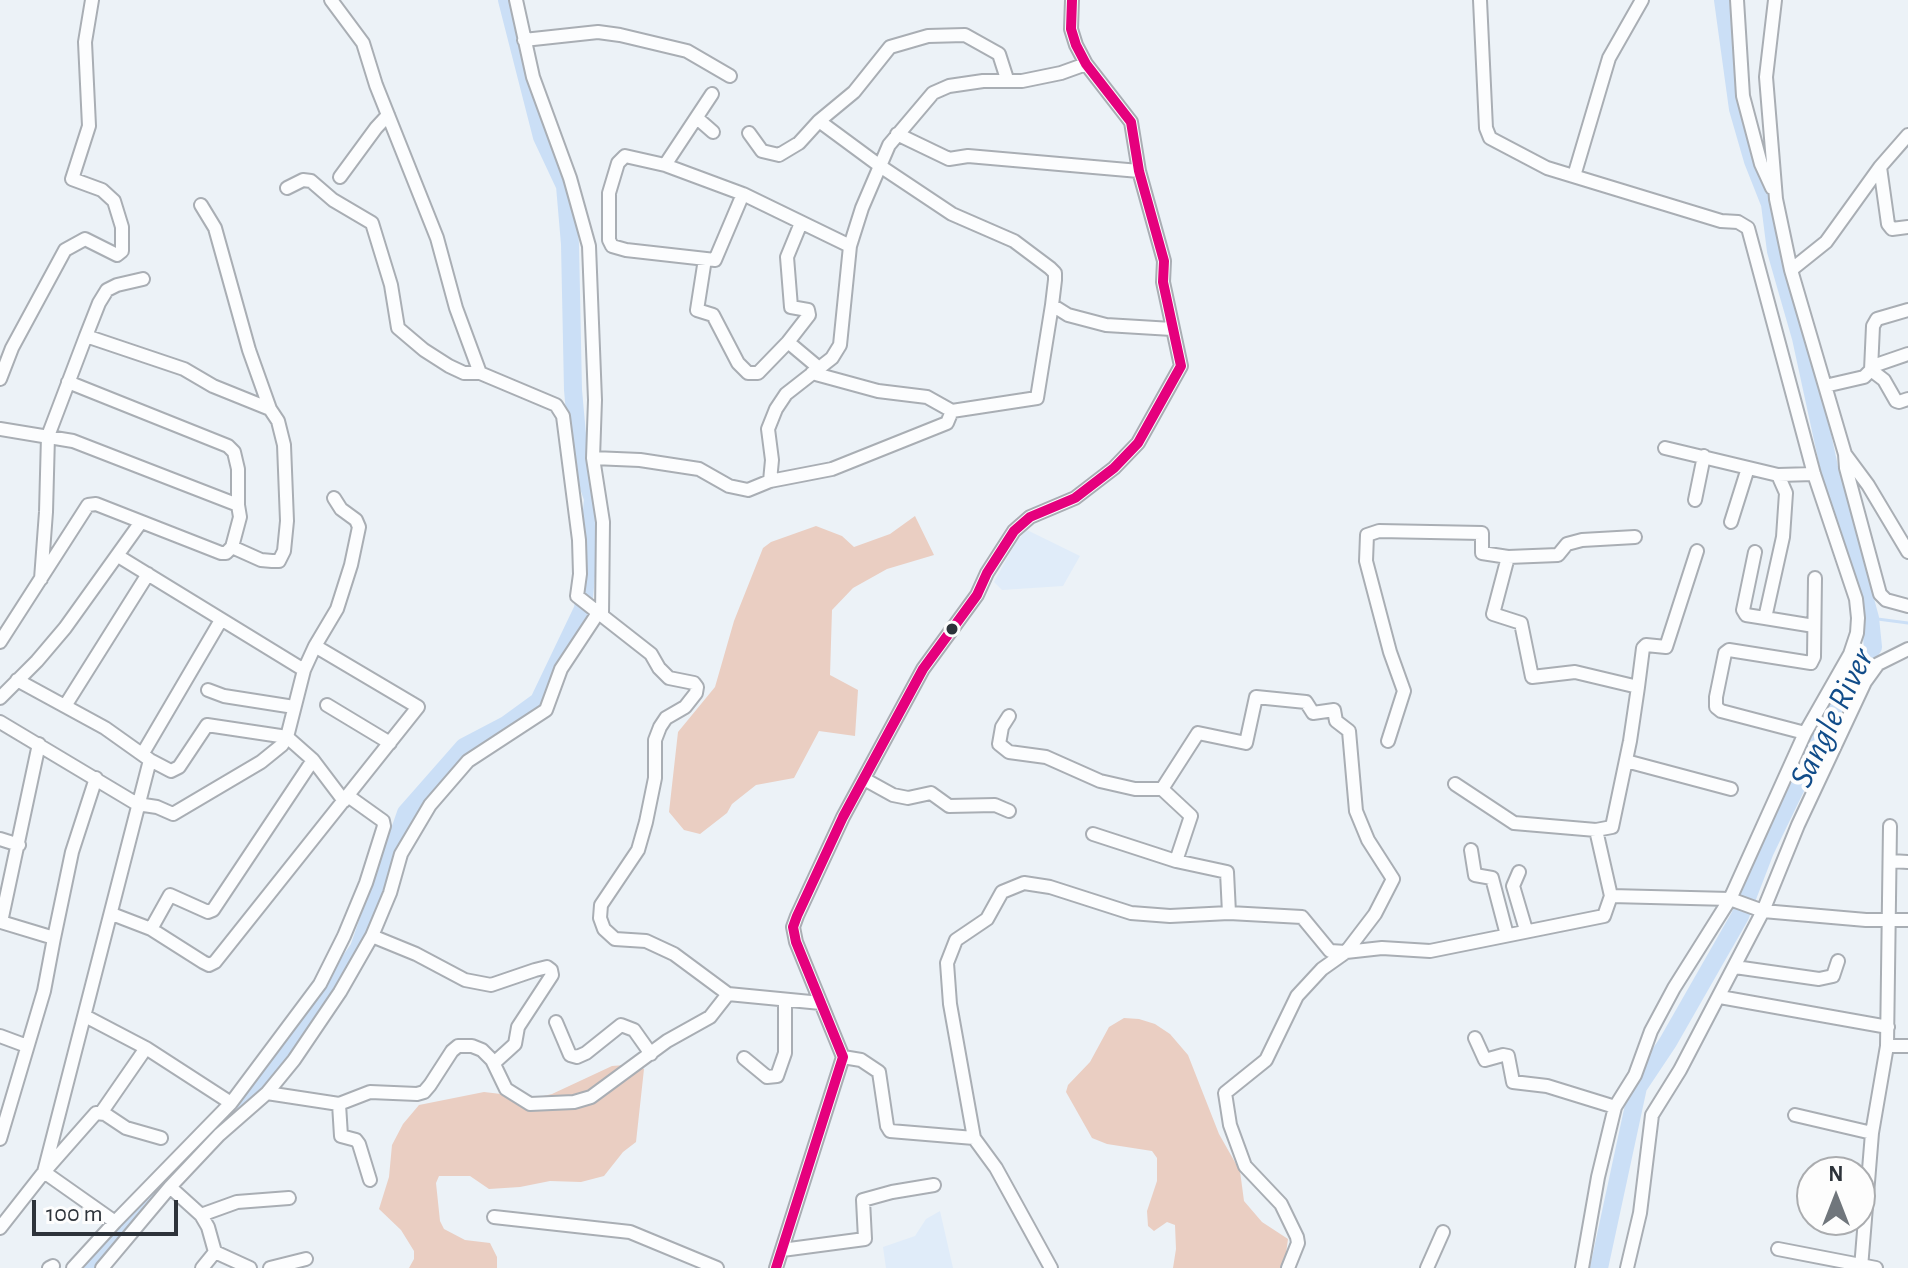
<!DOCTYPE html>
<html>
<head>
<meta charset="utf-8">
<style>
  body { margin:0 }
  #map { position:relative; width:1908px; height:1268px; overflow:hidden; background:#ecf2f7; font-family:"Alegreya Sans",sans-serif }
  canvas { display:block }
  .north { position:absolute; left:1796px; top:1156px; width:80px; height:80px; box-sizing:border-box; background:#fdfdfd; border:2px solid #aaacaf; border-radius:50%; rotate:0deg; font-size:22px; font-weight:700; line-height:32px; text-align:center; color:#2d333a }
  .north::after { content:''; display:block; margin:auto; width:28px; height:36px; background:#70767c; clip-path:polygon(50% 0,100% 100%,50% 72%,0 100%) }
  .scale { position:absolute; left:32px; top:1200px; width:146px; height:36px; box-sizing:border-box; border:4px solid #2d333a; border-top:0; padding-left:10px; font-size:24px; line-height:28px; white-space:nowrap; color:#2d333a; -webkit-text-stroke:6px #fdfdfd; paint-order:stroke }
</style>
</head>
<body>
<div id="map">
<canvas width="1908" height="1268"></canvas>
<div class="north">N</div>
<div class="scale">100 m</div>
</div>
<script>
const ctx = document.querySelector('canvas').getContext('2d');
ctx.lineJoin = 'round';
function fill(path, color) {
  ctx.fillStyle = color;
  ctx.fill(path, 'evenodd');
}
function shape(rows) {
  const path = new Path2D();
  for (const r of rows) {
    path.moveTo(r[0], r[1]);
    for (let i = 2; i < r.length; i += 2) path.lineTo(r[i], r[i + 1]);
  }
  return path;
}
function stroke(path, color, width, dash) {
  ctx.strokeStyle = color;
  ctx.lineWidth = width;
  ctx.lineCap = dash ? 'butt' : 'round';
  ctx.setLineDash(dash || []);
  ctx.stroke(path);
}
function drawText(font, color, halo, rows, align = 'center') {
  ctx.font = font + ' "Alegreya Sans",sans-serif';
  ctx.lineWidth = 8;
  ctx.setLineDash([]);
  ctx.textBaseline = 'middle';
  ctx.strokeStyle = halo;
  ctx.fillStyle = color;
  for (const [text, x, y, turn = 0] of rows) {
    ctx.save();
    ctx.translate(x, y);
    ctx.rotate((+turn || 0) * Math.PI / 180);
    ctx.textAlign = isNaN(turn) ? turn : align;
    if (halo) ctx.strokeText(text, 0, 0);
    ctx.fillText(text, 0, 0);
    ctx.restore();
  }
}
const built = shape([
  [1027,530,1080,556,1063,586,1002,590,994,582,1016,542],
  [940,1211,953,1268,886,1268,883,1247,915,1236,926,1219]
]);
const green = shape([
  [915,516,934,555,887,569,853,588,832,610,830,675,858,690,855,736,819,731,794,778,756,785,732,804,727,813,700,834,684,830,669,812,678,732,715,687,734,621,763,548,771,542,816,526,842,536,854,547,890,534],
  [1124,1018,1139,1019,1155,1024,1170,1034,1188,1055,1219,1134,1240,1171,1244,1201,1262,1222,1288,1239,1284,1268,1173,1268,1176,1249,1175,1225,1167,1222,1154,1231,1148,1226,1147,1211,1157,1181,1157,1158,1152,1151,1107,1144,1092,1138,1066,1092,1068,1085,1090,1062,1109,1027],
  [637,1064,644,1069,636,1142,623,1152,604,1176,581,1182,550,1181,520,1187,489,1189,470,1176,439,1176,436,1183,440,1221,444,1229,465,1240,490,1243,497,1257,497,1268,409,1268,414,1259,414,1251,401,1230,379,1209,389,1177,392,1145,403,1124,419,1105,484,1092,535,1098,552,1094,612,1066]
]);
const stream = shape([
  [1870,618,1908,623]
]);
const river = shape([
  [86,1268,124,1224,219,1124,248,1095,265,1084,359,948,406,813,464,747,506,725,539,701,583,609,593,499,579,457,573,390,570,244,565,186,542,137,507,0],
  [1599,1268,1638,1087,1668,1042,1740,916,1765,851,1840,696,1873,647,1870,618,1829,467,1801,338,1776,251,1770,204,1753,161,1738,109,1723,0]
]);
const minor = shape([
  [331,0,363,43,376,85,437,238,456,308,480,373,556,405,563,416,579,540,580,574,577,596,651,654,659,668,669,678,694,683,697,687,696,693,685,707,666,718,660,727,655,740,655,778,646,822,638,850,601,905,600,918,604,929,615,939,646,941,674,954,728,994,821,1003],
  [516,0,533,77,570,178,589,246,595,400,593,458,603,522,602,615],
  [1737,0,1743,96,1761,164,1772,188],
  [1775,0,1766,77,1776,199,1791,270,1845,454,1868,485,1908,552],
  [524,40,598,32,620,35,687,51,730,76],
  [697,118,713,132],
  [819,121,854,92,890,47,928,36,965,35,999,54,1007,79],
  [749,133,762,151,779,155,799,143,819,121,880,166,889,145,933,93,949,86,983,81,1022,81,1061,73,1086,64],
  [897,134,949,159,968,156,1139,171],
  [665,165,712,94],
  [1880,167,1888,224,1892,229,1908,227],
  [1574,176,1609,58,1642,0],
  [340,177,376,128,388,115],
  [287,188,303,180,311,181,333,200,372,223,391,285,398,328,424,350,449,366,464,373,480,373],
  [743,194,715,260,626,250,612,246,609,240,609,193,618,163,625,156,665,165,743,194,850,246],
  [201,205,215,228,249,350,270,409],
  [705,259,697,310,713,315,738,363,748,373,758,373,788,342,809,315,808,310,791,307,787,257,801,223],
  [1791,270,1826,242,1880,167,1908,135],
  [86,336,99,303,107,290,117,285,143,279],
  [788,342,819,368],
  [1873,366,1908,354],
  [1871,370,1884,380,1896,401,1899,402,1908,399],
  [812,373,878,391,927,397,952,411],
  [0,379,12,348,65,250,85,239,117,255,122,251,122,227,114,201,102,190,72,179,89,126,85,42,92,0],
  [68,382,228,446,234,452,238,469,238,505],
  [1825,386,1864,377,1871,370,1873,326,1877,319,1908,310],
  [0,429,73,441,238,505,240,517,232,547,226,553,221,553,96,504,88,505,0,642],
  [1665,448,1778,475,1814,474],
  [1845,454,1846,468,1880,594,1886,600,1908,606],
  [593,458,640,460,699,469,729,486,748,490,770,481,832,469,947,423,952,411,1037,398,1052,305],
  [1778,475,1786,493,1783,537,1765,618,1814,626],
  [770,481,772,460,768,429,776,409,786,394,832,358,840,345,850,246,862,208,880,166,952,214,1014,241,1050,268,1055,273,1055,280,1052,305,1068,315,1106,325,1172,329],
  [1695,500,1704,456],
  [1731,522,1748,468],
  [1755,552,1743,610,1746,615,1765,618],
  [118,556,304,670],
  [1508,557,1558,555,1567,544,1582,540,1635,537],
  [41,579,46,512,48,436,86,336,184,369,213,386,270,409,278,421,284,445,287,521,284,551,279,561,272,561,261,560,232,547],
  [315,646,337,609,351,565,359,527,356,520,341,509,334,498],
  [17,680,105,728,150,760,171,771,179,767,207,725,287,737,313,760,213,910,208,912,170,895,151,929],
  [1638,687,1643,648,1646,645,1666,647,1697,551],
  [208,690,224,696,294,707],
  [0,698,37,661,65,628,141,522],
  [327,705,390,743],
  [65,706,148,574],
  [1009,716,1002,727,999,744,1009,752,1046,757,1100,781,1135,789,1162,789],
  [0,722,137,804,157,807,173,814,261,762,282,745,287,737,304,670,315,646,418,707,215,962,209,965,203,962,151,929,112,914],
  [1805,733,1721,711,1716,707,1716,697,1725,653,1729,650,1811,663,1814,657,1815,578],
  [39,744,1,922,54,938,72,852,96,778],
  [143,753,221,620],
  [313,760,344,801],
  [1626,761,1731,789],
  [864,779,893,795,908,798,931,793,949,806,995,805,1009,811],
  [1455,784,1514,823,1596,830],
  [1093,834,1176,861,1191,816,1162,789,1198,733,1246,743,1256,697,1306,702,1313,713,1334,710,1336,721,1349,731,1356,811,1368,840,1393,879,1375,914,1346,952,1322,969,1297,996,1266,1060,1225,1093,1230,1125,1245,1166,1281,1204,1297,1237,1298,1243,1288,1268],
  [0,839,19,845],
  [1471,850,1475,875,1492,878,1507,935],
  [1176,861,1227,872,1229,913],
  [1891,861,1908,862],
  [1519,872,1513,886,1526,930],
  [1611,896,1730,899,1763,911,1866,920,1908,920],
  [372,936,416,954,465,980,491,985,535,970,547,967,551,970,552,975,518,1027,515,1044,494,1063],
  [1735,967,1819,979,1833,976,1838,961],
  [1720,997,1888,1027],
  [85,1016,146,1048,231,1103],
  [556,1022,570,1055,577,1057,586,1053,621,1025,634,1030,651,1054],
  [0,1036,27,1046],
  [1475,1038,1485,1060,1503,1055,1508,1056,1513,1082,1547,1086,1615,1107,1635,1075,1651,1031,1674,988,1730,899,1805,733,1850,654,1857,633,1858,618,1856,599,1814,474,1748,228,1738,222,1721,221,1547,168,1490,138,1486,128,1480,0],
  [1887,1046,1908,1046],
  [843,1057,861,1060,879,1072,887,1126,890,1131,974,1138,996,1168,1051,1268],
  [744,1058,767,1077,777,1076,785,1053,785,1000],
  [267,1093,339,1104,370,1092,417,1094,424,1092,430,1085,452,1051,458,1046,472,1046,482,1050,492,1060,506,1089,530,1104,574,1102,591,1097,667,1041,710,1017,728,994],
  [339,1104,341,1136,356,1140,359,1144,370,1180],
  [101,1113,146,1048],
  [1795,1115,1872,1133],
  [974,1138,950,1004,947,963,956,940,987,919,1002,892,1024,883,1050,887,1131,913,1170,916,1229,913,1302,917,1330,951,1346,952,1382,948,1430,951,1604,916,1611,896,1596,830,1612,827,1630,741,1638,687,1575,672,1532,677,1521,623,1493,614,1508,557,1482,553,1482,533,1379,531,1367,535,1366,561,1390,652,1404,691,1388,741],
  [0,1139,44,991,54,938],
  [44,1172,115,1222,231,1103,320,984,344,936,366,883,384,826,383,821,348,796],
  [44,1172,150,760],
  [170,1187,201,1215,208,1227,215,1252,202,1268],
  [201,1215,237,1202,289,1198],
  [494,1217,630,1232,717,1268],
  [0,1228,44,1172,96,1113,105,1114,126,1128,161,1138],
  [1778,1249,1876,1268],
  [782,1250,865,1239,863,1200,892,1192,934,1185],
  [215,1252,250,1268],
  [49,1268,53,1266],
  [73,1268,115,1222],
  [102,1268,170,1187,219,1135,267,1093,294,1060,340,992,372,936,390,893,401,854,430,805,468,761,546,710,561,669,598,613],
  [270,1268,306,1259],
  [776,1268,843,1057,796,942,793,927,797,916,843,817,923,669,977,595,987,573,1014,531,1030,517,1075,498,1114,468,1138,443,1181,366,1163,282,1164,261,1139,171,1131,122,1086,64,1076,45,1071,29,1072,0],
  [1427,1268,1443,1232],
  [1582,1268,1598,1177,1615,1107],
  [1627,1268,1640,1213,1652,1115,1680,1070,1763,911,1798,825,1865,682,1878,664,1908,649],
  [1861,1268,1872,1133,1887,1046,1890,826]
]);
const bus1 = shape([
  [776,1268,843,1057,796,942,793,927,797,916,843,817,923,669,977,595,987,573,1014,531,1030,517,1075,498,1114,468,1138,443,1181,366,1163,282,1164,261,1139,171,1131,122,1086,64,1076,45,1071,29,1072,0]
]);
const markers = [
  [952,629,7,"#2d333a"]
];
const waterNames = [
  ["Sangle River",1832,718,-64]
];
fill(built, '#e0ecf9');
fill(green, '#eacec2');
stroke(stream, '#cbdff6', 3);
stroke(river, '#cbdff6', 18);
stroke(minor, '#a9aeb4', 16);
stroke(minor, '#fcfdfe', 12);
stroke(bus1, '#e5007d', 10);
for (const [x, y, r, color] of markers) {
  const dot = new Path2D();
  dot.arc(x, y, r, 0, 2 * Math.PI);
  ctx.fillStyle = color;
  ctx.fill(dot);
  stroke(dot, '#fdfdfd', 3);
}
drawText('italic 34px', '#114c89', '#fdfdfd', waterNames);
</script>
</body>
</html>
